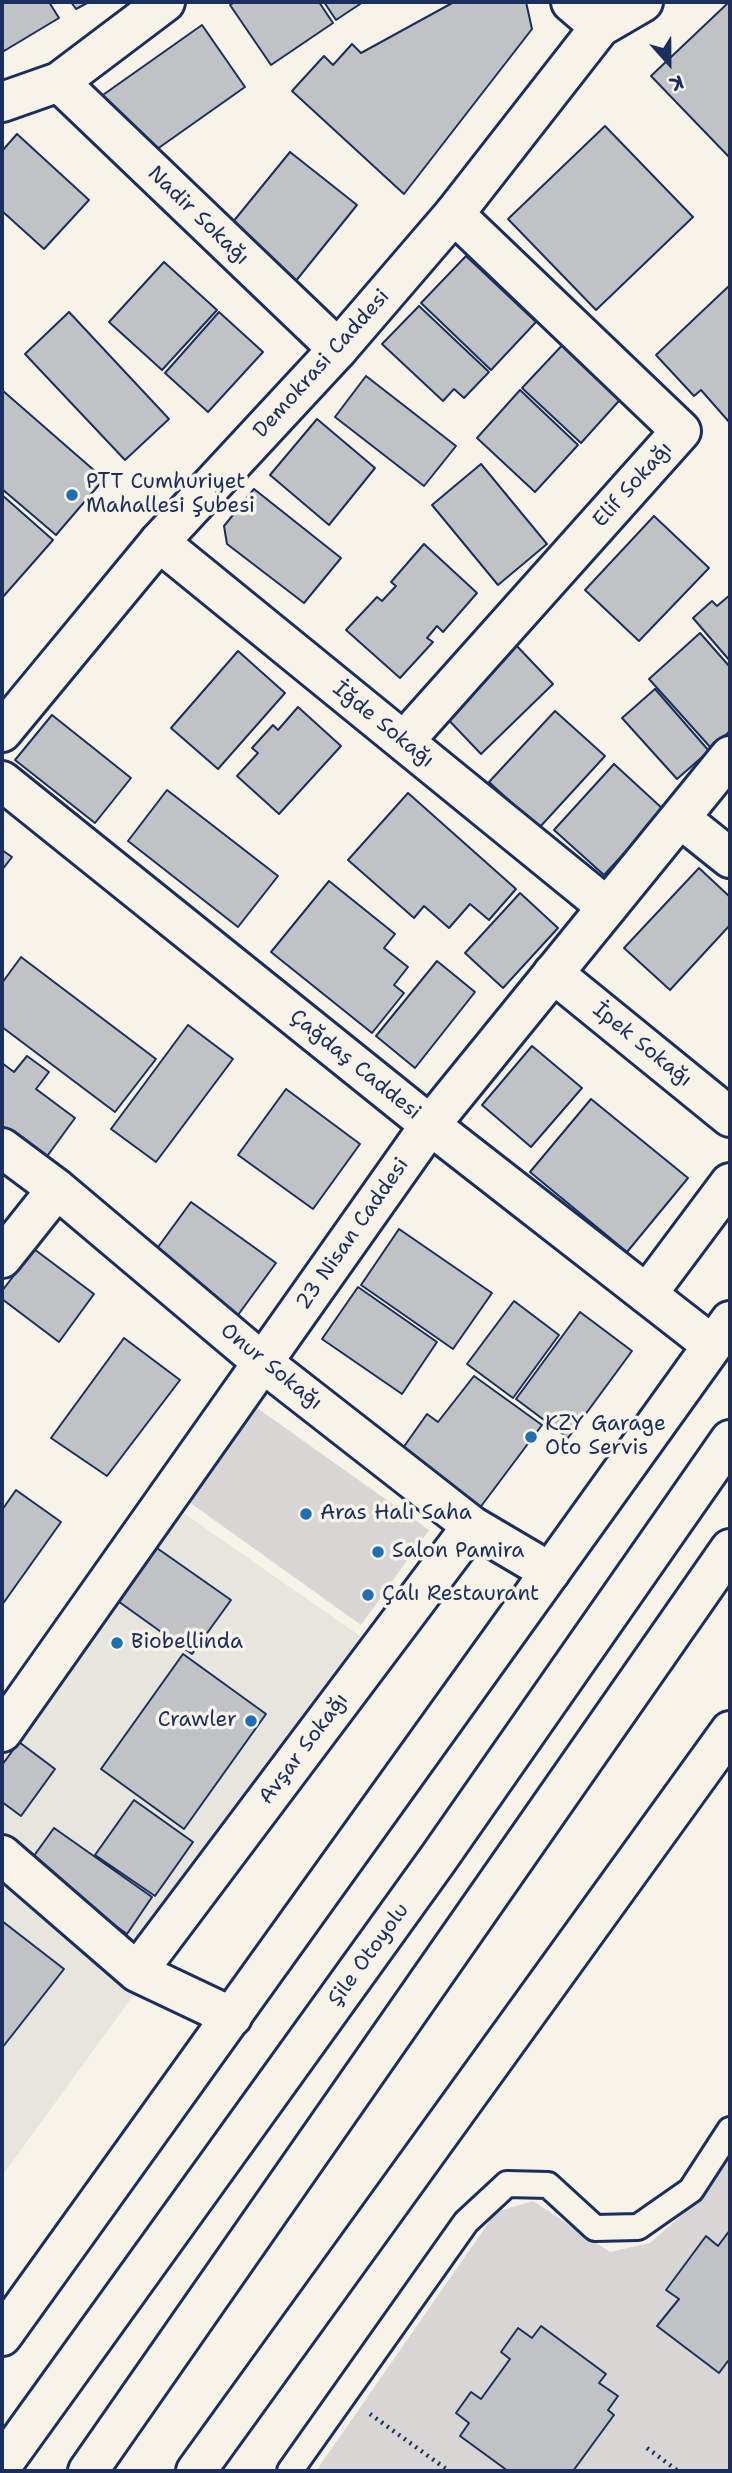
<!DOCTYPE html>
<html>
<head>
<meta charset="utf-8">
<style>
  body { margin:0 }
  #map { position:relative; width:732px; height:2473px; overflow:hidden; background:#f7f3e8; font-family:"Shantell Sans",sans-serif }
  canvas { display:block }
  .frame { position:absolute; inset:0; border:4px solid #1b2f5e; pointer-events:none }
  .north { position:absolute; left:634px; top:28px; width:70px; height:70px; -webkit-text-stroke:5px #f7f3e8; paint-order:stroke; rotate:159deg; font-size:19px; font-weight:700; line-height:28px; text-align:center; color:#1b2f5e }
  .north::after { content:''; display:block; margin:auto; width:24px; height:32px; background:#1b2f5e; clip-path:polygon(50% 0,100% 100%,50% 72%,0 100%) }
</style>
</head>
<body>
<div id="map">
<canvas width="732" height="2473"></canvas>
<div class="frame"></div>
<div class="north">K</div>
</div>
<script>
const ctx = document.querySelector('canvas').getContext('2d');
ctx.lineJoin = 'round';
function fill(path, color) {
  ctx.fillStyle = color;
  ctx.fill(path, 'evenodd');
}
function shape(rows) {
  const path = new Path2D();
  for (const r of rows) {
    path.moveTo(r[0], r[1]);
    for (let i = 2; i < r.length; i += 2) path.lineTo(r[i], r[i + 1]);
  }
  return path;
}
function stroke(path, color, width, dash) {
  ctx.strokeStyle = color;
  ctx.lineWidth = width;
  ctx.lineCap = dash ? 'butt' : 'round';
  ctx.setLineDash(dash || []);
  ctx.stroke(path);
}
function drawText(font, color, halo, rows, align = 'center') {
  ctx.font = font + ' "Shantell Sans",sans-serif';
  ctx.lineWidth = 7;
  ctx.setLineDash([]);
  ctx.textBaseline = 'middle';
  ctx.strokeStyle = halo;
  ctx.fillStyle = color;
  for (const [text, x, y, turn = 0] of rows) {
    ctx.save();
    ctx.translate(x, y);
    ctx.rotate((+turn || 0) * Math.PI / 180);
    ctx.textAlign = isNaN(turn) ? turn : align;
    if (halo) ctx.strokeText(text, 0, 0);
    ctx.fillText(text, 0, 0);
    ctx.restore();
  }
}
const built = shape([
  [175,1507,383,1652,2,2176,2,1742]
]);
const green = shape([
  [250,1403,429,1530,361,1625,182,1497],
  [730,2152,730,2471,316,2471,496,2212,533,2201,610,2252,650,2243,691,2207]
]);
const building = shape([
  [2,2,49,2,59,18,4,51,2,47,2,2],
  [71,2,89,2,76,9,71,2],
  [235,2,319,2,333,23,271,65,230,5,235,2],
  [324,2,363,2,336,20,324,2],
  [454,2,526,2,532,29,404,194,292,91,324,56,333,65,352,44,361,53,454,2],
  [729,2,730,2,730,158,651,76,729,2],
  [202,25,245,87,143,159,100,97,202,25],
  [605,126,693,217,596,310,508,219,605,126],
  [17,134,89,200,44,249,2,211,2,151,17,134],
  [290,152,357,205,295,282,228,228,290,152],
  [466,256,536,322,491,370,421,303,466,256],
  [164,262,217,310,162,370,109,322,164,262],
  [730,285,730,423,701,390,694,396,656,355,730,285],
  [419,306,489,372,464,398,454,389,443,401,382,344,419,306],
  [69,312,169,419,125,460,25,354,69,312],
  [219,312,263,352,208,412,165,373,219,312],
  [569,338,627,392,581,443,522,388,569,338],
  [366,376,456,446,424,486,335,417,366,376],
  [2,390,104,479,56,535,2,489,2,390],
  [520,390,578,445,535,492,477,438,520,390],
  [317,419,375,468,329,525,270,475,317,419],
  [481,464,547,544,498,585,432,505,481,464],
  [254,489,341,558,304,603,227,544,224,526,254,489],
  [2,495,53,540,2,598,2,495],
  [654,516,709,568,639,641,585,590,654,516],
  [424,544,477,593,443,632,437,626,427,638,433,642,400,678,346,630,377,597,382,601,396,586,391,582,424,544],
  [730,595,730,661,693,618,712,601,717,606,730,595],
  [700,633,730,667,730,731,711,748,649,679,700,633],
  [514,643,553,684,481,754,441,712,514,643],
  [238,651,285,693,218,769,171,728,238,651],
  [655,689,709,751,677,779,622,718,655,689],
  [298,707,341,746,279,814,237,776,258,753,252,748,273,725,278,730,298,707],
  [555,711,605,756,539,828,489,782,555,711],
  [52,715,131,778,95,823,15,760,52,715],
  [614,764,664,810,604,875,554,830,614,764],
  [167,790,278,876,238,927,128,841,167,790],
  [408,793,516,889,489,920,470,904,449,928,424,906,414,918,348,860,408,793],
  [2,850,12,857,2,870,2,850],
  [699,868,730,897,730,925,670,990,624,948,699,868],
  [329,881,395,934,384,948,408,967,394,985,404,993,372,1033,271,952,329,881],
  [520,893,558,928,503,988,465,953,520,893],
  [21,957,156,1059,115,1112,2,1027,2,983,21,957],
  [437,961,475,992,415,1068,376,1036,437,961],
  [188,1025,233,1059,156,1162,111,1129,188,1025],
  [532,1046,582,1088,531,1147,482,1105,532,1046],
  [27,1056,49,1072,36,1089,75,1118,37,1170,2,1144,2,1063,14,1072,27,1056],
  [286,1089,360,1144,313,1209,238,1155,286,1089],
  [591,1099,688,1178,627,1252,530,1172,591,1099],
  [191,1202,276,1263,238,1315,153,1254,191,1202],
  [399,1229,492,1293,453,1349,361,1285,399,1229],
  [34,1249,94,1294,59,1342,2,1299,2,1291,34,1249],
  [358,1287,437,1342,402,1394,322,1339,358,1287],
  [514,1301,559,1335,513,1398,467,1364,514,1301],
  [580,1312,632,1351,568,1438,516,1399,580,1312],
  [124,1338,180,1380,107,1476,51,1438,124,1338],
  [474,1376,542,1425,476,1513,398,1455,427,1414,438,1422,474,1376],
  [16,1490,61,1522,2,1605,2,1510,16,1490],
  [154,1546,231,1600,192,1654,115,1599,154,1546],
  [183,1654,266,1714,184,1829,101,1769,183,1654],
  [19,1742,55,1769,21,1816,2,1802,2,1765,19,1742],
  [134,1800,193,1842,155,1896,95,1855,134,1800],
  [54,1828,152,1897,127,1934,28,1864,54,1828],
  [2,1921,64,1969,2,2048,2,1921],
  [730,2230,730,2363,728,2361,719,2373,657,2326,679,2299,666,2290,706,2236,718,2246,730,2230],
  [541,2326,606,2374,599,2383,618,2396,608,2410,614,2415,573,2471,508,2471,460,2436,469,2423,456,2413,471,2392,481,2399,510,2359,501,2352,518,2328,532,2338,541,2326]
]);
const path = shape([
  [370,2414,449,2471],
  [647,2448,678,2471]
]);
const lane = shape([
  [290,2471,466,2222,507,2184,548,2185,595,2228,638,2227,691,2190,730,2130]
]);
const street = shape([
  [571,2,600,27],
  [59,82,338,349],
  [2,102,59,82,165,2],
  [159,542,607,907],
  [404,741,681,431,454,214],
  [680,818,730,858],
  [553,973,730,1117],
  [2,1148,57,1189,262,1362,472,1526,550,1572],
  [2,1258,57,1189],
  [647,1294,730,1183],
  [2,1855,137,1972,232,2017],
  [137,1972,472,1526]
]);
const secondary = shape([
  [2,732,159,542,338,349,454,214,600,27,643,2],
  [2,781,430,1125,712,1345],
  [2,1732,430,1125,730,756]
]);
const highway = shape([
  [2,2336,730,1321],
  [2,2465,438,1859,730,1440],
  [88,2471,730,1549],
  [196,2471,730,1731]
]);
const markers = [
  [72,495,7,"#1f6fb2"],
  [531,1437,7,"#1f6fb2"],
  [306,1514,7,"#1f6fb2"],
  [378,1552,7,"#1f6fb2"],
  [368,1595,7,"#1f6fb2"],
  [117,1643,7,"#1f6fb2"],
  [251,1721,7,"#1f6fb2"]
];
const streetNames = [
  ["Nadir Sokağı",198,216,44],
  ["Demokrasi Caddesi",322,364,-48],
  ["Elif Sokağı",633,485,-48],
  ["İğde Sokağı",383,725,39],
  ["İpek Sokağı",642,1045,39],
  ["Çağdaş Caddesi",355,1065,39],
  ["23 Nisan Caddesi",353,1234,-55],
  ["Onur Sokağı",271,1367,39],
  ["Avşar Sokağı",304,1749,-53],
  ["Şile Otoyolu",369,1955,-54]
];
const poiNames = [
  ["PTT Cumhuriyet",86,483],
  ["Mahallesi Şubesi",86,507],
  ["KZY Garage",545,1425],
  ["Oto Servis",545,1449],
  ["Aras Halı Saha",320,1514],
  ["Salon Pamira",392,1552],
  ["Çalı Restaurant",382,1595],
  ["Biobellinda",131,1643],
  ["Crawler",237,1721,"right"]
];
fill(built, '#e6e5de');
fill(green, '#d7d6d4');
fill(building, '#c0c3c5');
stroke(building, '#1b2f5e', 2);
stroke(lane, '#1b2f5e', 30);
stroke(street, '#1b2f5e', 44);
stroke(secondary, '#1b2f5e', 44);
stroke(highway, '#1b2f5e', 44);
stroke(path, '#1b2f5e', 4.5, [2, 5]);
stroke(lane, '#f7f3e8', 24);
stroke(street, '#f7f3e8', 38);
stroke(secondary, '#f7f3e8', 38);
stroke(highway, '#f7f3e8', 38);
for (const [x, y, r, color] of markers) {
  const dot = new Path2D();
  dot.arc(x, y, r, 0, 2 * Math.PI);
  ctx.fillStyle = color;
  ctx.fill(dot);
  stroke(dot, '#f7f3e8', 2.5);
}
drawText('21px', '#1b2f5e', '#f7f3e8', streetNames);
drawText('21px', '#1b2f5e', '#f7f3e8', poiNames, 'left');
</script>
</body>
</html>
